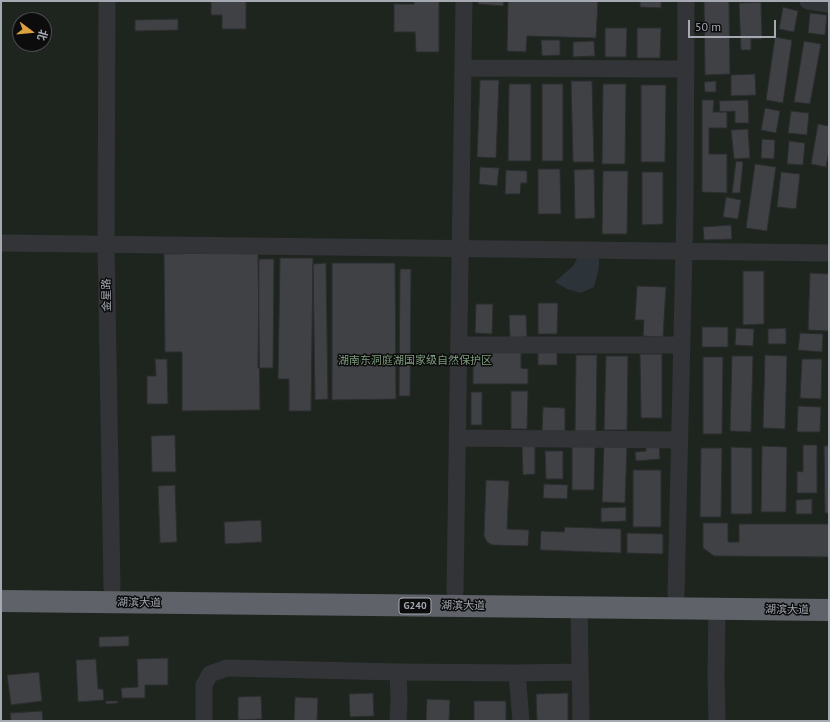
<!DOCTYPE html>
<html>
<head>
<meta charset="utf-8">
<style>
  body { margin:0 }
  #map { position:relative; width:830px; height:722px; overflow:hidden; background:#111112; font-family:"PT Sans","Noto Sans SC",sans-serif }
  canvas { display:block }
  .frame { position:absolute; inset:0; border:2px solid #a4a9b2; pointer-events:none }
  .north { position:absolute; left:12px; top:12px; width:40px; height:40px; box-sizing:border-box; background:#0c0c0d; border:1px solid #494b4f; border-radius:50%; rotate:106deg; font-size:11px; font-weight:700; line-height:16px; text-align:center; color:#a4a9b2 }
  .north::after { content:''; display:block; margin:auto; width:14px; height:18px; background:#dda03f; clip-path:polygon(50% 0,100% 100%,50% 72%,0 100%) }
  .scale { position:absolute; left:688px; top:20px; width:88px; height:18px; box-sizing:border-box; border:2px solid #a4a9b2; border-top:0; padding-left:5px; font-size:12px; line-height:14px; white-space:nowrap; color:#a4a9b2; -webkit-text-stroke:3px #0c0c0d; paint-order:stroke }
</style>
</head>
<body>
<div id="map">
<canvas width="830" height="722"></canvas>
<div class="frame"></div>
<div class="north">北</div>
<div class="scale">50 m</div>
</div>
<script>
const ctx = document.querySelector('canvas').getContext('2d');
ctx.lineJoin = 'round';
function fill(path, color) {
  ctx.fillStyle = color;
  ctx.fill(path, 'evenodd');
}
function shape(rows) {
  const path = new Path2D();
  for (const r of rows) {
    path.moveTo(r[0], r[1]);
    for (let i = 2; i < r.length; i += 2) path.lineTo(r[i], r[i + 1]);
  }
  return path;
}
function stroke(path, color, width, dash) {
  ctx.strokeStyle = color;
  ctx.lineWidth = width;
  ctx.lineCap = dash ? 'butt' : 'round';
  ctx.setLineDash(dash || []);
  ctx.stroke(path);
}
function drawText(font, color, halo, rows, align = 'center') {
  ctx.font = font + ' "PT Sans","Noto Sans SC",sans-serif';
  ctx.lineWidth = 3;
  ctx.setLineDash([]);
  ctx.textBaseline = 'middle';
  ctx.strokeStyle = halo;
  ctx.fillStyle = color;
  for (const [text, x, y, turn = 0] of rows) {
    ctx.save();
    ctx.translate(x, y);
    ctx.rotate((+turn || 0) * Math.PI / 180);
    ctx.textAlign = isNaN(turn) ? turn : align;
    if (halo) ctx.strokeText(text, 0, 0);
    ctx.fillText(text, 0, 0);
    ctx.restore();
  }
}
const green = shape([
  [1,1,829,1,829,721,1,721],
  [20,20,44,20,44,44,20,44]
]);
const water = shape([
  [599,251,599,268,594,287,581,293,567,289,555,282,574,265,578,256]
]);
const building = shape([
  [211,1,246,1,246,29,222,29,222,15,211,15,211,1],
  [414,1,439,1,439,52,416,52,415,32,394,32,394,4,414,4,414,1],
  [478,1,504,1,503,6,478,4,478,1],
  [508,1,598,1,596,38,527,36,526,52,507,51,508,1],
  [640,1,661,1,661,8,640,7,640,1],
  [704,1,729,1,730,74,705,75,704,1],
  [761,2,762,39,751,39,751,50,741,50,739,3,761,2],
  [783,7,798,11,794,32,779,29,783,7],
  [810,13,827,15,825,35,808,33,810,13],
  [178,19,178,30,135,31,135,20,178,19],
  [605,28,627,28,626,57,605,57,605,28],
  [637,28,661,28,660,58,637,58,637,28],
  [775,37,792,40,783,103,766,100,775,37],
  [541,40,560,40,560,55,542,56,541,40],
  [594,41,595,56,573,57,573,42,594,41],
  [804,41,821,44,810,104,794,102,804,41],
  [755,74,756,95,731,96,731,75,755,74],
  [480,80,499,80,496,158,477,157,480,80],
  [571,81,592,81,594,162,573,162,571,81],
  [716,81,716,92,705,92,704,82,716,81],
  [509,84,531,84,531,161,508,161,509,84],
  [542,84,563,84,563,161,542,161,542,84],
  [603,84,626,84,625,164,602,164,603,84],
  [641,85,666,85,665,162,641,162,641,85],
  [702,100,714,100,713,112,727,112,727,128,709,128,709,154,727,154,727,193,702,192,702,100],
  [748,100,749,123,735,123,735,111,720,112,719,101,748,100],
  [765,108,780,111,776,133,761,130,765,108],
  [791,111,809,113,807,135,788,133,791,111],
  [818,124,829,126,829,150,826,167,811,164,818,124],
  [748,129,750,158,734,159,731,130,748,129],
  [762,139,775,140,774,159,761,158,762,139],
  [789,141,805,143,803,165,787,164,789,141],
  [736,161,743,162,740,193,732,193,736,161],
  [755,164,776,167,767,231,746,228,755,164],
  [480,167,499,168,497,186,479,184,480,167],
  [538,169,560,169,561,214,538,214,538,169],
  [594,169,595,218,575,219,574,170,594,169],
  [506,170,527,171,527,183,521,183,520,194,505,194,506,170],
  [603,171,628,171,627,234,602,234,603,171],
  [642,172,663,172,663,224,642,225,642,172],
  [781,172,800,174,796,209,777,207,781,172],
  [726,197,741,200,738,219,723,217,726,197],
  [731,225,732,239,704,240,703,227,731,225],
  [258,252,260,410,182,411,182,352,165,352,164,254,258,252],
  [280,258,313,258,311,411,289,411,289,379,278,379,280,258],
  [259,259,274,259,273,368,258,368,259,259],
  [326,263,328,399,315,400,313,264,326,263],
  [332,263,395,263,396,399,332,400,332,263],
  [400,269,411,269,410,396,399,396,400,269],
  [743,271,764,271,764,324,743,325,743,271],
  [810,273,829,274,829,331,808,330,810,273],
  [637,286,666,287,663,337,643,336,644,320,635,320,637,286],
  [538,303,558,303,557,334,538,334,538,303],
  [476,304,493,304,492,334,475,333,476,304],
  [509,315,526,315,527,337,510,338,509,315],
  [702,327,728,327,728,347,702,347,702,327],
  [736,328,754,329,753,346,735,345,736,328],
  [786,328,786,344,768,344,768,329,786,328],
  [800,333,823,334,822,352,798,350,800,333],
  [538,348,557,349,557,365,538,365,538,348],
  [473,350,521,351,521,368,528,369,528,384,473,384,473,350],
  [640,354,662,354,662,418,641,418,640,354],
  [576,355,597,355,596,431,575,431,576,355],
  [765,355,787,356,785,429,763,428,765,355],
  [606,356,628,356,627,430,604,430,606,356],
  [732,356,753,356,751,432,730,431,732,356],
  [703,357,723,357,722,434,703,434,703,357],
  [155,359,167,359,168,404,147,404,147,376,156,376,155,359],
  [802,359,822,359,821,399,800,398,802,359],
  [511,391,528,391,527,429,511,429,511,391],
  [471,392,482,392,482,425,471,425,471,392],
  [798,406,821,407,820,432,797,432,798,406],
  [543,407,565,408,565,431,542,431,543,407],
  [175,435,176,472,152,472,151,436,175,435],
  [659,444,660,459,636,461,635,452,646,451,646,445,659,444],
  [522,445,535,445,535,474,523,475,522,445],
  [604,445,627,446,625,503,602,502,604,445],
  [803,445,817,445,817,493,797,493,797,471,803,472,803,445],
  [572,446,595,446,594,490,572,490,572,446],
  [762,446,787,447,786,512,761,512,762,446],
  [824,446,829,446,829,513,825,513,824,446],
  [731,447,752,448,752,514,731,514,731,447],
  [701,448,722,448,721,517,700,517,701,448],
  [545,451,563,451,563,479,546,479,545,451],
  [633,470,661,470,661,527,633,527,633,470],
  [486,480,509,481,507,529,529,530,528,546,492,545,487,542,484,536,486,480],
  [544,484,568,485,567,499,543,498,544,484],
  [175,485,177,542,160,543,158,486,175,485],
  [812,499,812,514,796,514,796,500,812,499],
  [626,507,626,521,601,522,601,508,626,507],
  [261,520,262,542,225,544,224,522,261,520],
  [703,523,728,523,728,542,739,542,739,524,829,524,829,557,714,556,703,548,703,523],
  [565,527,621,529,621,553,540,550,541,531,564,532,565,527],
  [627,533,663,534,663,554,627,553,627,533],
  [129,636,129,646,99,647,99,637,129,636],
  [168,658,168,685,145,685,145,698,122,698,121,688,138,687,137,659,168,658],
  [96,659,98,689,103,689,104,700,78,702,76,660,96,659],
  [39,672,42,701,11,705,7,675,39,672],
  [373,693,374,716,350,717,349,694,373,693],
  [568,693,568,721,537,721,536,694,568,693],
  [261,696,262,719,238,720,238,697,261,696],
  [295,697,318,698,317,721,294,721,295,697],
  [427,699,450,700,449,721,426,721,427,699],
  [106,701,118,701,118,703,106,704,106,701],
  [474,701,506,701,506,721,474,721,474,701],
  [42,711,43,721,11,721,10,713,42,711]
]);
const minor = shape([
  [107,1,106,244,112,588],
  [808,1,829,4],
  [463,68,686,69],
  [1,243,829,253],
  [459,345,681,345],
  [457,438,680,440],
  [455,591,464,1],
  [676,594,685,207,686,1],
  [579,608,581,721],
  [717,609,716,676,717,721],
  [517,673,580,672],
  [204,721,204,685,210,674,227,668,398,672,517,673,521,721],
  [398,721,399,701,398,672]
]);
const highway = shape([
  [1,601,829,610]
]);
const shields = [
  [415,606,32]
];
const shieldNames = [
  ["G240",415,606]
];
const streetNames = [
  ["金星路",107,295,-91],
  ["湖滨大道",139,603,1],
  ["湖滨大道",463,606,1],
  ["湖滨大道",787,610,1]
];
const parkNames = [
  ["湖南东洞庭湖国家级自然保护区",415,361]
];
fill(green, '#1e251f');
fill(water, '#2c343a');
fill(building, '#404145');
stroke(building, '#2b2c2e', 1);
stroke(minor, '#333437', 17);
stroke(highway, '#5f6268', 22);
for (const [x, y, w] of shields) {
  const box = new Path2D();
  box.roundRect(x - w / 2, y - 8, w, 16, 3);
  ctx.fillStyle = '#0c0c0d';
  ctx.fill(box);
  stroke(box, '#a4a9b2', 1);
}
drawText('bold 10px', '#a4a9b2', null, shieldNames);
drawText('11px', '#a4a9b2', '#0c0c0d', streetNames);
drawText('11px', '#7d9b7d', '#0c0c0d', parkNames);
</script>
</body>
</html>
